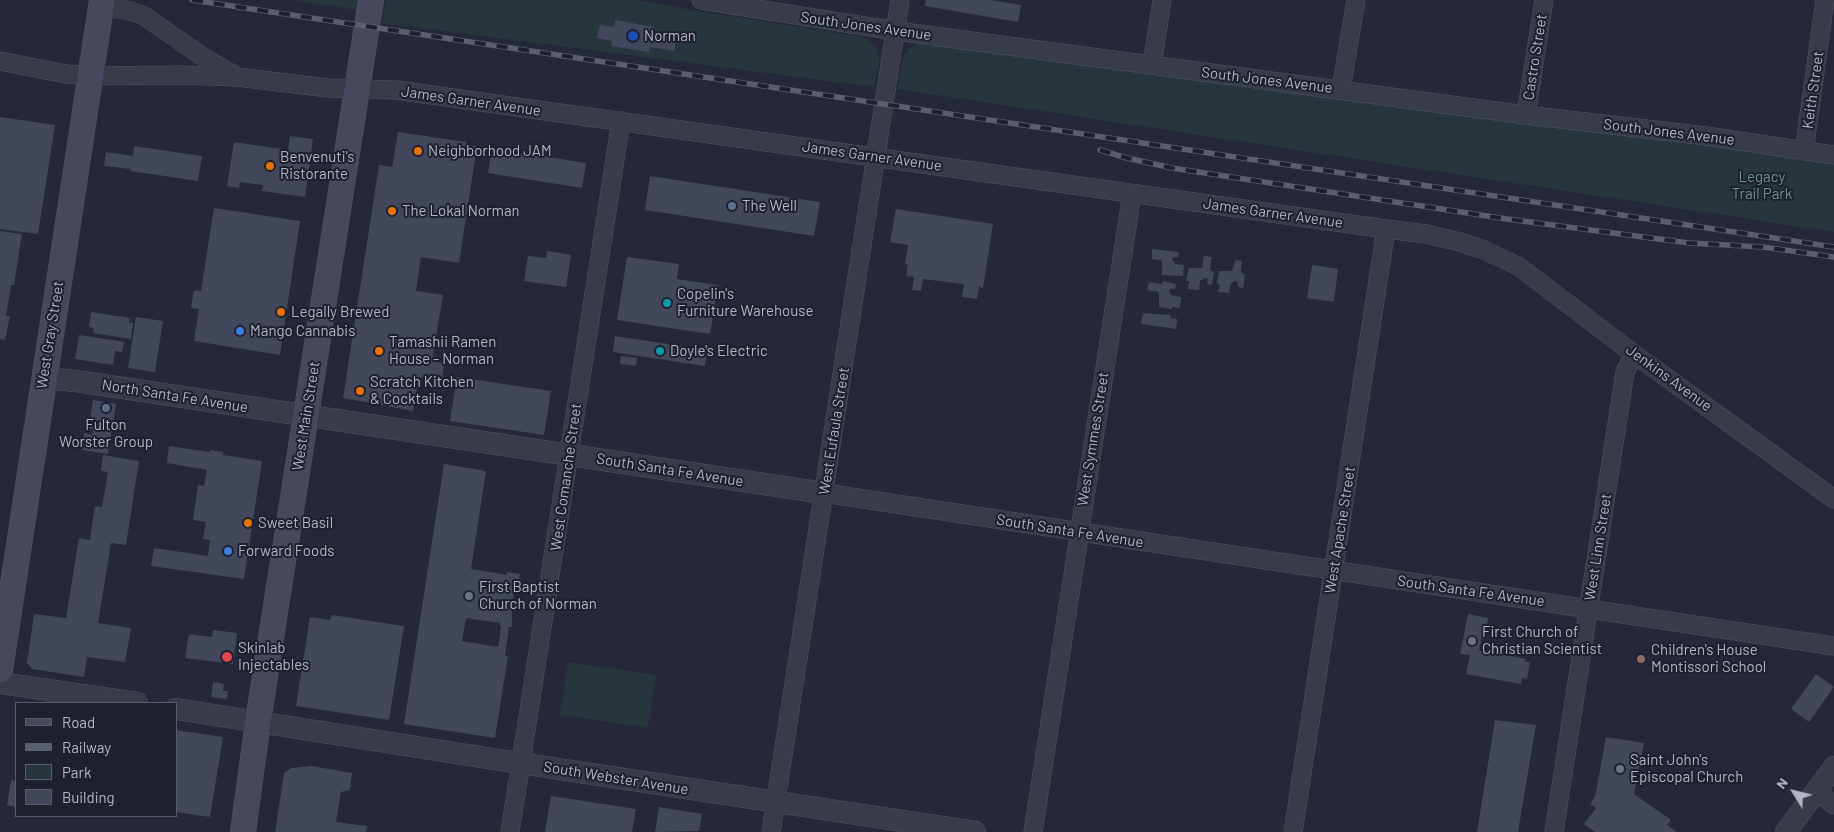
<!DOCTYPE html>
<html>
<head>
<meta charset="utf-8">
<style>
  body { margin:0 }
  #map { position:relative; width:1834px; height:832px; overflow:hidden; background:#24283a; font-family:Barlow,sans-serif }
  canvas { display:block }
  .legend { position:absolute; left:15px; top:702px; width:162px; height:115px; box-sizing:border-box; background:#1c202f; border:1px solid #585c6b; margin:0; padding:6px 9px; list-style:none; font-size:15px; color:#b3b5c6 }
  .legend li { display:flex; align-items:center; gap:10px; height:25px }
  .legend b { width:25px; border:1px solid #585c6b }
  .north { position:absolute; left:1769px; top:767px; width:50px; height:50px; -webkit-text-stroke:4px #1c202f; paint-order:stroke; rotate:306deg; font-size:14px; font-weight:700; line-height:20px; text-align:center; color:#b3b5c6 }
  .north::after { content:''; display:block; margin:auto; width:18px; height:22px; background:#b3b5c6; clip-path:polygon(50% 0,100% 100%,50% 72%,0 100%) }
</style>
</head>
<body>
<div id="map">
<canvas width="1834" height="832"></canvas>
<ul class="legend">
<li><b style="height:6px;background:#46495d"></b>Road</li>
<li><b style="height:6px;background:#595e71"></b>Railway</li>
<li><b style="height:14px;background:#27353c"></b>Park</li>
<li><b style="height:14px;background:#43475b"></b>Building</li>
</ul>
<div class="north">N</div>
</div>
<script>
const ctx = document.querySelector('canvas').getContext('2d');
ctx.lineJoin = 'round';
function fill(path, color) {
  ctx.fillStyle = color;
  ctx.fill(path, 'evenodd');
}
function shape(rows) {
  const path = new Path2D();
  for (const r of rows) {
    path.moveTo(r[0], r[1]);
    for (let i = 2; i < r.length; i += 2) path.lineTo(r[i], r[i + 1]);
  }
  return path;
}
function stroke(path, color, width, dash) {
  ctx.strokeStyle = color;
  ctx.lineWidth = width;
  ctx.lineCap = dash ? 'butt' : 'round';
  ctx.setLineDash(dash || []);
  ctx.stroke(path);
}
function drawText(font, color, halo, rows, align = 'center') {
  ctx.font = font + ' Barlow,sans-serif';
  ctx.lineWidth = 4;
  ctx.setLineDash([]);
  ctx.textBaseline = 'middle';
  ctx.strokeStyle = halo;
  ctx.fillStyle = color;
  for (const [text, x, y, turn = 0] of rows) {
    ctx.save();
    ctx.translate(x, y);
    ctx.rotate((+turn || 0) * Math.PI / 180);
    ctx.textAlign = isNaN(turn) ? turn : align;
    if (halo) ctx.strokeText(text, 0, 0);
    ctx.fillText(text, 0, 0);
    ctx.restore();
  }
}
const green = shape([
  [294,0,358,0,356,10],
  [386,0,636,0,710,13,864,37,877,47,879,54,879,65,874,87,382,23],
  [919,43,928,43,1767,151,1834,162,1834,232,897,89,904,55,912,47],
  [568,662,656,675,648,728,560,715]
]);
const building = shape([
  [926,0,990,0,1021,5,1018,22,925,6],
  [615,20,654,27,653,32,677,36,674,51,650,47,649,52,611,46,612,41,597,38,600,25,614,27],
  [0,117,55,125,38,234,0,229],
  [398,132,466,142,466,146,477,146,459,263,421,257,416,291,443,295,432,361,444,363,442,381,419,377,413,411,343,398,379,165,392,167],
  [290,136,313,139,305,197,262,191,263,185,240,182,239,188,227,186,234,142,288,150],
  [134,146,202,156,198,181,130,171,131,169,104,166,106,152,133,156],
  [492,148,586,163,582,188,488,173],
  [650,176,820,202,814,236,645,210],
  [214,208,300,221,280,355,194,341,199,309,191,308,194,290,201,291],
  [896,209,993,224,983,288,979,287,977,299,962,297,964,284,923,279,921,291,912,290,914,277,906,276,908,265,905,264,908,245,890,242],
  [0,231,22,234,14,285,11,285,6,316,10,316,5,340,0,339],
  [1152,249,1179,252,1178,257,1173,257,1172,261,1175,261,1174,264,1184,265,1183,276,1162,275,1162,262,1161,260,1152,259],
  [547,251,571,255,566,287,524,281,528,256,546,258],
  [1204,256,1212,257,1210,269,1211,271,1214,272,1212,285,1207,284,1208,279,1203,278,1203,280,1200,280,1199,290,1188,289,1189,281,1186,281,1189,268,1202,268],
  [627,257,679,264,677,279,718,285,710,334,617,320],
  [1237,260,1242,261,1241,272,1245,275,1243,288,1238,287,1238,282,1234,281,1233,283,1231,283,1229,293,1218,292,1220,285,1217,284,1219,271,1232,271,1235,261],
  [1312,265,1338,269,1334,302,1307,298],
  [1163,281,1176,284,1175,289,1170,289,1169,292,1171,293,1170,295,1181,297,1180,308,1172,307,1172,309,1159,307,1159,294,1158,292,1147,290,1149,282,1162,284],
  [91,312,130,318,129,323,133,323,131,339,93,333,94,328,89,327],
  [1143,313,1171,315,1170,318,1177,319,1176,329,1141,324],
  [136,317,163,321,155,372,128,368],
  [79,335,124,342,122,352,115,351,113,365,75,359],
  [615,336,707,350,705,366,613,352],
  [621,356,637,358,636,366,620,364],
  [457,377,551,391,544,435,450,421],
  [93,400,116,404,108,454,82,450,84,433,92,435,93,429,89,429],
  [169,446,210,452,210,450,223,452,223,455,262,461,244,579,151,566,154,548,208,556,210,540,203,539,206,522,193,520,198,485,204,486,207,470,167,463],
  [103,455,139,461,126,545,111,543,98,623,131,628,125,662,87,657,84,677,32,669,27,663,34,614,66,618,79,538,90,540,95,506,102,507,108,472,101,471],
  [444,464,486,471,471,569,507,575,507,572,520,574,518,585,515,584,512,607,512,627,509,627,506,648,505,656,508,656,495,738,404,724],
  [466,618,500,623,500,626,501,626,498,647,462,641],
  [1468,614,1488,618,1486,631,1483,631,1479,650,1526,659,1525,662,1530,662,1527,679,1522,678,1521,684,1466,674,1470,655,1460,654],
  [332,615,404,626,389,720,296,706,310,617,330,620],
  [213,630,237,633,233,664,185,658,189,634,212,637],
  [1816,674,1834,687,1809,722,1791,709],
  [213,682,224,684,223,691,228,691,227,699,211,697],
  [1495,720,1536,725,1518,832,1477,832],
  [176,730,223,737,210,817,176,812],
  [1606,737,1644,743,1634,794,1671,820,1667,825,1677,832,1595,832,1584,824,1596,808,1590,804,1595,797],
  [312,766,352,773,350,790,341,792,336,822,367,826,366,832,275,832,284,773,291,768],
  [11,780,16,781,16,807,7,805],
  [551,796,636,809,632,832,545,832],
  [659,807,702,814,699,831,655,832]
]);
const minor = shape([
  [701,0,896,31,1526,115,1706,136,1834,155],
  [101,6,131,11,144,16,206,59,234,75],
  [0,61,66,74,89,76,179,75,237,77,328,88,396,90,1386,229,1426,234,1460,242,1484,250,1518,266,1634,354,1834,499],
  [1152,65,1162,0],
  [1341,89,1356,0],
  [1526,115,1544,0],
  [1804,151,1825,0],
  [824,493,1834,646],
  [1816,791,1834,805],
  [510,832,621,121],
  [771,832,900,0],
  [1033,832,1132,194],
  [1293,832,1386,229],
  [1554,832,1625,372,1634,354]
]);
const tertiary = shape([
  [44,378,76,381,824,493],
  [0,683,137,703],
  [176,709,506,761,975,832],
  [1786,832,1834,767]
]);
const secondary = shape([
  [0,670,102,0],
  [243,832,258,721,371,0]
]);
const rail = shape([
  [192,0,1834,247],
  [1100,150,1127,158,1172,168,1507,219,1689,243,1763,247,1834,257]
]);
const markers = [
  [633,36,6,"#1a4fb4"],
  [418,151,5,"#e8710a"],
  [270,166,5,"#e8710a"],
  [732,206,5,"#5c6f8a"],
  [392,211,5,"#e8710a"],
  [667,303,5,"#0f9aa8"],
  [281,312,5,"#e8710a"],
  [240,331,5,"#3f7fe0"],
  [379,351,5,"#e8710a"],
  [660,351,5,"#0f9aa8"],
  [360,391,5,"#e8710a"],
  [106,408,5,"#5c6f8a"],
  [248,523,5,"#e8710a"],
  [228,551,5,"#3f7fe0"],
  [469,596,5,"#6b7280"],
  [1472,641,5,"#6b7280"],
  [227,657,6,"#e0444e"],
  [1641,659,5,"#8d6e63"],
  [1620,769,5,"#6b7280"]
];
const streetNames = [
  ["South Jones Avenue",866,26,8],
  ["Castro Street",1535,57,-81],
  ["South Jones Avenue",1267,80,7],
  ["Keith Street",1813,90,-82],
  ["James Garner Avenue",471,101,8],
  ["South Jones Avenue",1669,132,7],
  ["James Garner Avenue",872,156,8],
  ["James Garner Avenue",1273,213,8],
  ["West Gray Street",50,335,-81],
  ["Jenkins Avenue",1669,378,36],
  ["North Santa Fe Avenue",175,396,9],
  ["West Main Street",306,416,-81],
  ["West Eufaula Street",834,431,-81],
  ["West Symmes Street",1093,439,-81],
  ["South Santa Fe Avenue",670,470,9],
  ["West Comanche Street",566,477,-82],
  ["West Apache Street",1340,530,-81],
  ["South Santa Fe Avenue",1070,531,9],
  ["West Linn Street",1598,547,-81],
  ["South Santa Fe Avenue",1471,591,8],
  ["South Webster Avenue",616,778,9]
];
const poiNames = [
  ["Norman",644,36],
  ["Neighborhood JAM",428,151],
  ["Benvenuti's",280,157],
  ["Ristorante",280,174],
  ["The Well",742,206],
  ["The Lokal Norman",402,211],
  ["Copelin's",677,294],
  ["Furniture Warehouse",677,311],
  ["Legally Brewed",291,312],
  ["Mango Cannabis",250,331],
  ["Tamashii Ramen",389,342],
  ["House - Norman",389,359],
  ["Doyle's Electric",670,351],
  ["Scratch Kitchen",370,382],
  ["& Cocktails",370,399],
  ["Fulton",106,425,"center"],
  ["Worster Group",106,442,"center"],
  ["Sweet Basil",258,523],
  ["Forward Foods",238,551],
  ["First Baptist",479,587],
  ["Church of Norman",479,604],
  ["First Church of",1482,632],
  ["Christian Scientist",1482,649],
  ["Skinlab",238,648],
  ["Injectables",238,665],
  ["Children's House",1651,650],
  ["Montissori School",1651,667],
  ["Saint John's",1630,760],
  ["Episcopal Church",1630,777]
];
const parkNames = [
  ["Legacy",1762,177],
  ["Trail Park",1762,194]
];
fill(green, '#27353c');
fill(building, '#43475b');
stroke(minor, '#525565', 19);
stroke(tertiary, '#525565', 22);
stroke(secondary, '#525565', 26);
stroke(minor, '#373b4a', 18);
stroke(tertiary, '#373b4a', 21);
stroke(secondary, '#46495d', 25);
stroke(rail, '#595e71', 5.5);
stroke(rail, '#1c202f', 4, [11]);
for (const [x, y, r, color] of markers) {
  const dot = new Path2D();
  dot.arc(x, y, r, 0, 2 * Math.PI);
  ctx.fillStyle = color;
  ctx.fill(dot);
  stroke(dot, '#1c202f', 2);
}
drawText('15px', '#b3b5c6', '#1c202f', streetNames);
drawText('15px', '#b3b5c6', '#1c202f', poiNames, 'left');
drawText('15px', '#6b957f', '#1c202f', parkNames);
</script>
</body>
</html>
